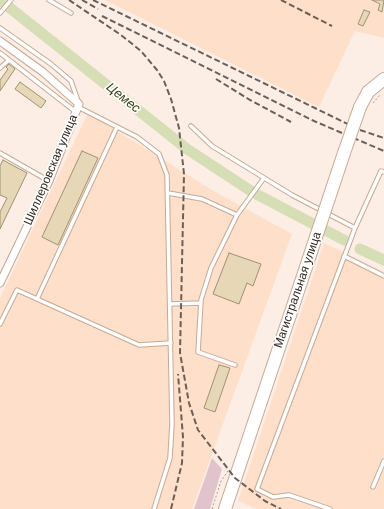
<!DOCTYPE html>
<html>
<head>
<meta charset="utf-8">
<style>
  body { margin:0 }
  canvas { display:block; background:#fceee5 }
</style>
</head>
<body>
<canvas width="384" height="509"></canvas>
<script>
const ctx = document.querySelector('canvas').getContext('2d');
ctx.lineJoin = 'round';
function fill(path, color) {
  ctx.fillStyle = color;
  ctx.fill(path, 'evenodd');
}
function shape(rows) {
  const path = new Path2D();
  for (const r of rows) {
    path.moveTo(r[0], r[1]);
    for (let i = 2; i < r.length; i += 2) path.lineTo(r[i], r[i + 1]);
  }
  return path;
}
function stroke(path, color, width, dash) {
  ctx.strokeStyle = color;
  ctx.lineWidth = width;
  ctx.lineCap = dash ? 'butt' : 'round';
  ctx.setLineDash(dash || []);
  ctx.stroke(path);
}
function drawText(font, color, halo, rows, align = 'center') {
  ctx.font = font + ' Arial,sans-serif';
  ctx.lineWidth = 3.5;
  ctx.setLineDash([]);
  ctx.textBaseline = 'middle';
  ctx.strokeStyle = halo;
  ctx.fillStyle = color;
  for (const [text, x, y, turn = 0] of rows) {
    ctx.save();
    ctx.translate(x, y);
    ctx.rotate((+turn || 0) * Math.PI / 180);
    ctx.textAlign = isNaN(turn) ? turn : align;
    if (halo) ctx.strokeText(text, 0, 0);
    ctx.fillText(text, 0, 0);
    ctx.restore();
  }
}
const built = shape([
  [105,0,384,0,384,38,355,31,319,107],
  [88,113,217,193,292,234,192,509,0,509,0,298],
  [324,243,384,272,384,509,257,509,238,501]
]);
const green = shape([
  [212,458,222,469,210,509,194,509]
]);
const river = shape([
  [0,0,187,149,251,191],
  [258,195,344,240],
  [360,249,384,260]
]);
const building = shape([
  [372,0,384,0,382,12,378,10,380,4,372,0],
  [364,10,370,12,363,26,358,24,364,10],
  [9,64,15,69,0,91,0,80,8,69,6,67,9,64],
  [20,82,46,101,41,108,15,89,20,82],
  [82,151,98,158,58,245,42,237,82,151],
  [3,160,27,173,0,229,0,212,7,198,0,195,0,166,3,160],
  [229,253,261,264,253,286,247,283,239,304,213,294,229,253],
  [219,365,230,368,215,412,204,408,219,365]
]);
const path = shape([
  [373,103,380,95],
  [212,509,221,481,228,471]
]);
const service = shape([
  [49,0,71,13],
  [0,13,11,0],
  [0,28,51,64,71,81,78,101],
  [0,53,76,112],
  [0,68,9,60],
  [78,107,137,137,159,154,167,175,172,424,170,458,154,509],
  [191,126,212,146,292,195,355,228,381,171,384,172],
  [0,153,49,181],
  [168,193,202,199,237,215],
  [344,256,384,276],
  [37,299,117,127],
  [170,304,201,303],
  [0,324,17,290,139,345,171,343],
  [235,365,198,352,201,300,211,268,237,215,264,178],
  [373,487,384,461],
  [330,509,289,495,273,497,257,489,355,228]
]);
const minor = shape([
  [0,41,43,72,79,104,49,181,0,283]
]);
const trunk = shape([
  [360,107,368,92,384,79],
  [329,198,344,153],
  [225,509,290,315]
]);
const rail = shape([
  [69,0,121,35,141,51,157,70,164,81,171,99,179,128,184,174,180,353,189,403,198,430,235,478,265,501,281,509],
  [82,0,98,9],
  [93,0,360,130,384,138],
  [281,0,332,26],
  [102,16,314,121,384,151],
  [216,79,250,100,291,122],
  [171,509,182,463,183,437,178,374]
]);
const trunkBridge = shape([
  [344,153,360,107],
  [290,315,329,198]
]);
const streetNames = [
  ["Шиллеровская улица",51,170,-67],
  ["Магистральная улица",298,290,-71]
];
const waterNames = [
  ["Цемес",123,98,39]
];
fill(built, '#fedfc9');
fill(green, '#e1c3cc');
stroke(river, '#d6deb5', 11);
fill(building, '#e6d7b6');
stroke(building, '#a09272', 1);
stroke(service, '#c8a993', 5.5);
stroke(minor, '#c8a993', 9);
stroke(trunk, '#c8a993', 14);
stroke(path, '#aa9d95', 1, [2, 2]);
stroke(service, '#fff', 3.5);
stroke(minor, '#fff', 7);
stroke(trunk, '#fff', 12);
stroke(rail, '#6c5f57', 2, [6, 3]);
stroke(trunkBridge, '#c8a993', 14, []);
stroke(trunkBridge, '#fff', 12);
drawText('12px', '#30241c', '#fff', streetNames);
drawText('italic 13px', '#373e0f', '#fff', waterNames);
</script>
</body>
</html>
